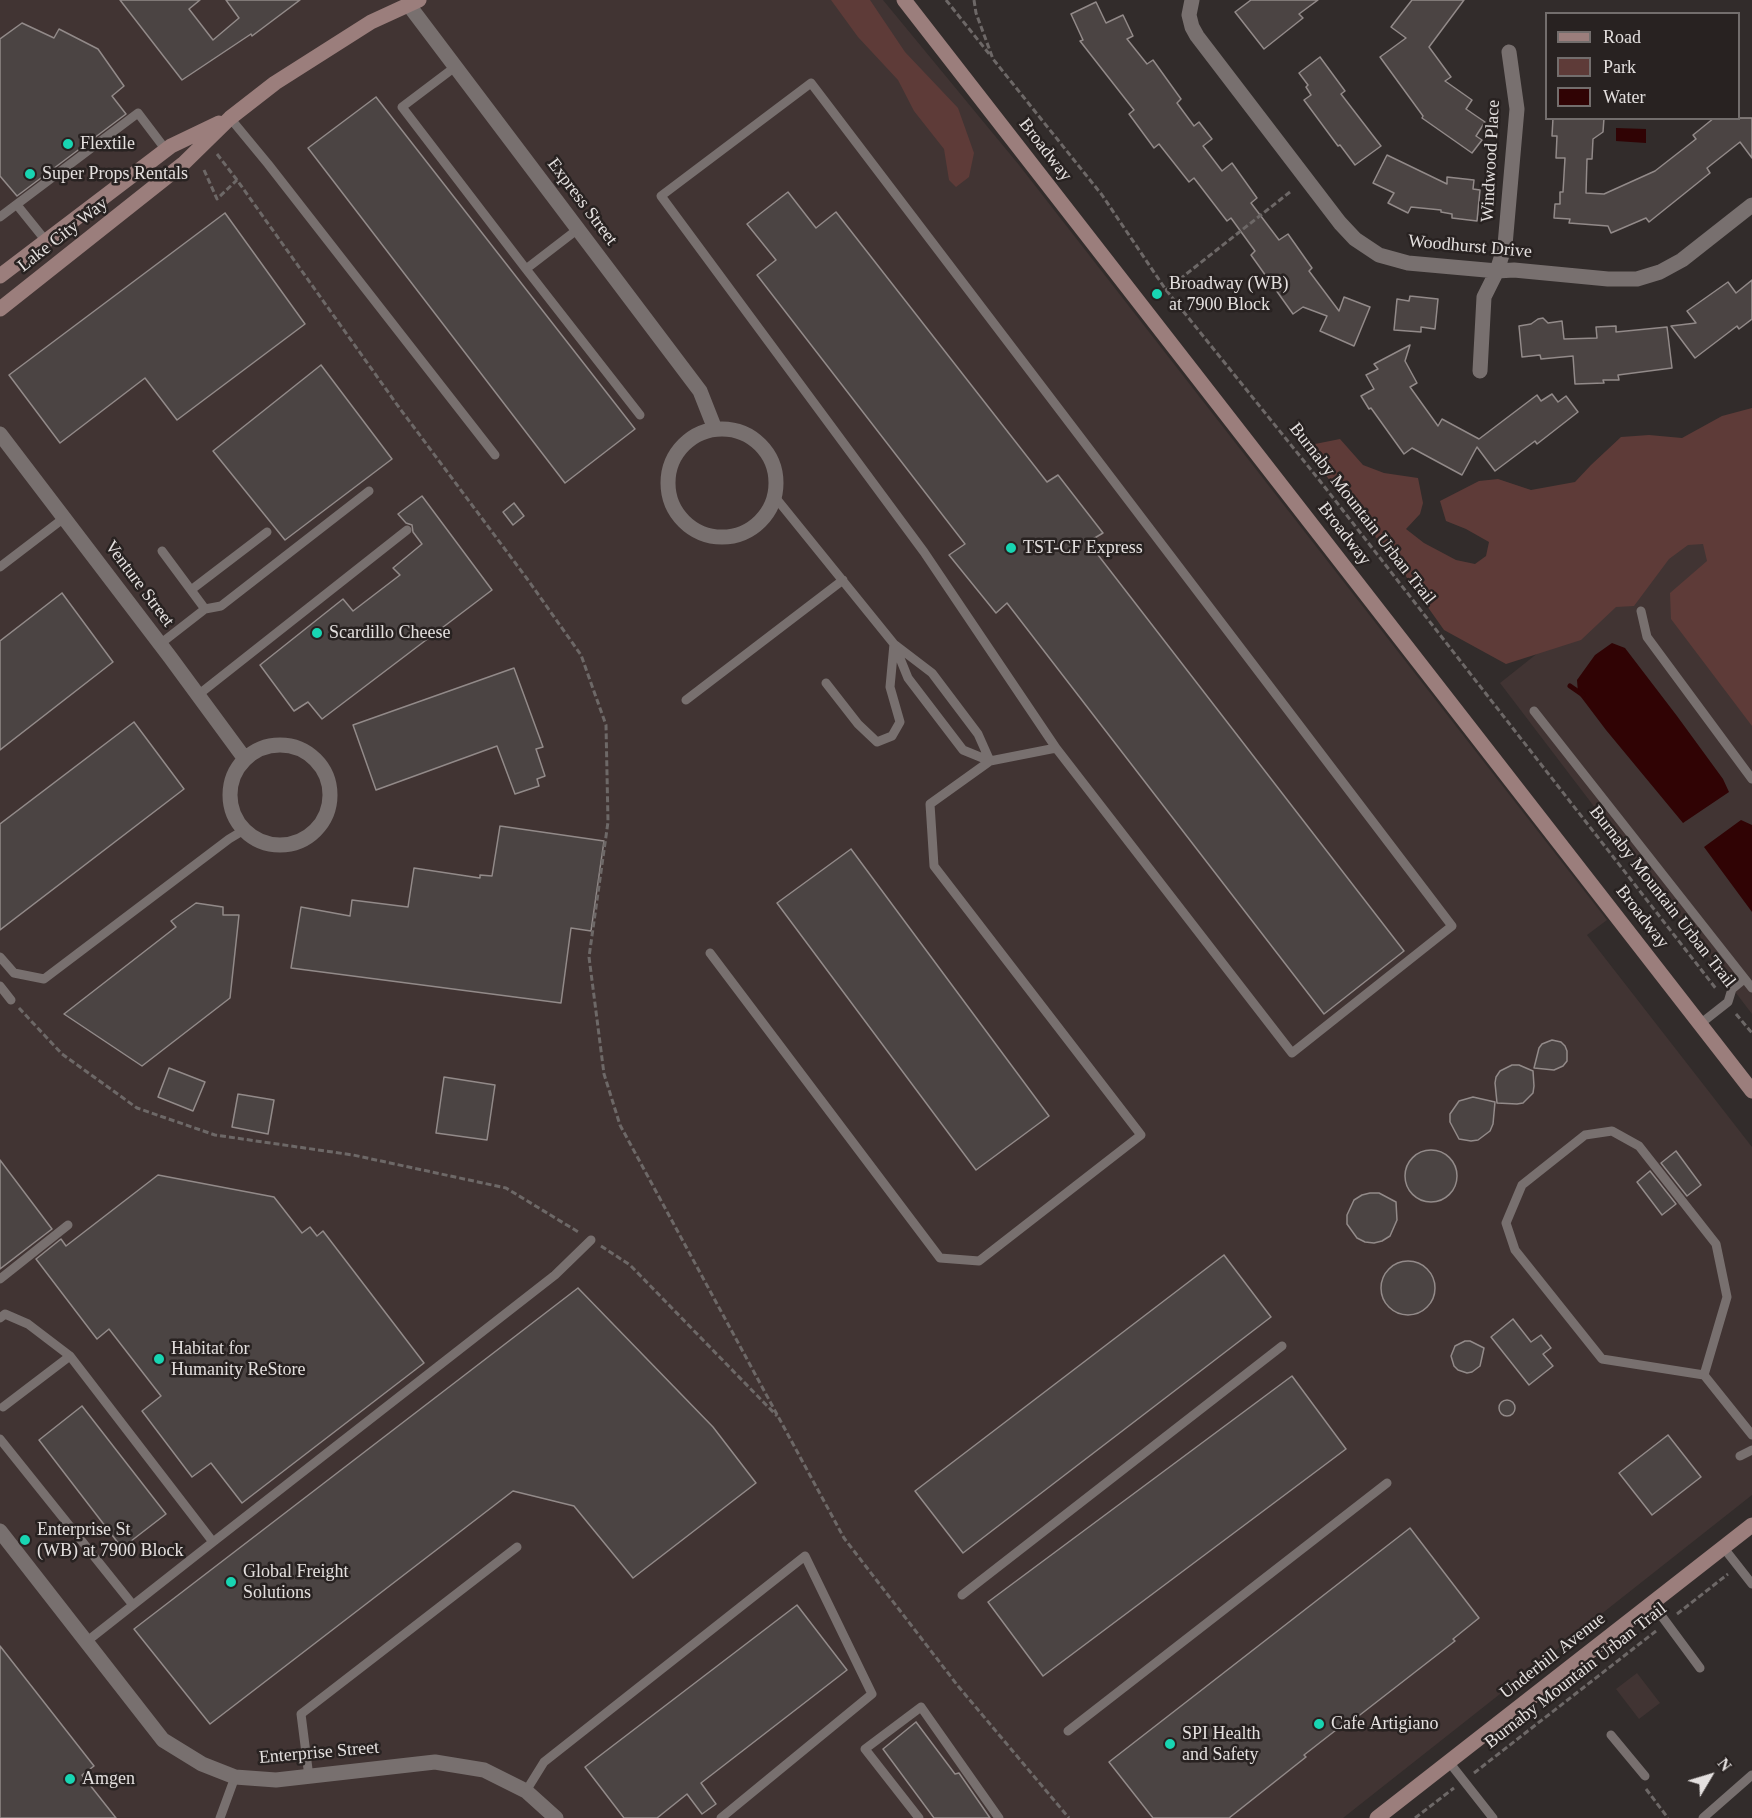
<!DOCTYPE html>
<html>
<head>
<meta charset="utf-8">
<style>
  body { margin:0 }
  #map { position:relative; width:1752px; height:1818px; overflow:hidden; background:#322c2b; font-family:Georgia,serif }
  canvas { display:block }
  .legend { position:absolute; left:1545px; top:12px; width:195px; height:108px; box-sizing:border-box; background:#282221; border:2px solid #736e6d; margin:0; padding:8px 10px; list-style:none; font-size:18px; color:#e4e0df }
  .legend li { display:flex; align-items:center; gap:12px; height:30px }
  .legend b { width:30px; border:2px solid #736e6d }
  .north { position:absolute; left:1680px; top:1746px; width:60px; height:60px; -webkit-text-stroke:4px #282221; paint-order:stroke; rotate:52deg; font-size:16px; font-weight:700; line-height:24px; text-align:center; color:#e4e0df }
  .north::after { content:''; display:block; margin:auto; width:21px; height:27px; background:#e4e0df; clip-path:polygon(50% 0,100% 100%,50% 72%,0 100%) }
</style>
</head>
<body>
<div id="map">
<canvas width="1752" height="1818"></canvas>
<ul class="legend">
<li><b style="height:8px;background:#9b7e7c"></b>Road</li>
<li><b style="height:16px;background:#5e3b38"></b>Park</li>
<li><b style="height:16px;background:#300304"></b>Water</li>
</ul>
<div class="north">N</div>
</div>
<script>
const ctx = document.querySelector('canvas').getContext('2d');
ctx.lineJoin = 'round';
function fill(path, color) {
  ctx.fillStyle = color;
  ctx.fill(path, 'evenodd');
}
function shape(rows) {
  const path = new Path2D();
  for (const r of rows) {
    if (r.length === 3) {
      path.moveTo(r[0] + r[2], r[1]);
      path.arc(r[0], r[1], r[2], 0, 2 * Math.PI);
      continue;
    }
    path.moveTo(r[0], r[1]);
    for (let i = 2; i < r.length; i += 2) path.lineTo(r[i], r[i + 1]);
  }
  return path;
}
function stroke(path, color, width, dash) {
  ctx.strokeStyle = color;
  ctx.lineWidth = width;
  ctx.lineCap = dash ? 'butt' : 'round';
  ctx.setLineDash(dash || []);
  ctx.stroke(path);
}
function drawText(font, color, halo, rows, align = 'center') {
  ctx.font = font + ' Georgia,serif';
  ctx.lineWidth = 5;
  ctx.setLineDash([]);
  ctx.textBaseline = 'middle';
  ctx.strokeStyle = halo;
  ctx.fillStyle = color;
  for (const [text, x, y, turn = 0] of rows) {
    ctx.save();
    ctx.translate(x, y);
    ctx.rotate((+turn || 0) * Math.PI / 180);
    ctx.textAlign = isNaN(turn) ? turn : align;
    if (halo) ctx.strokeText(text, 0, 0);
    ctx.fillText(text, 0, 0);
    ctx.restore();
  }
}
const built = shape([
  [0,0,883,0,1019,165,1607,920,1587,935,1752,1147,1752,1495,1343,1818,0,1818],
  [1752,483,1752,1014,1500,683],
  [1637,1673,1660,1703,1639,1719,1616,1689]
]);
const green = shape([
  [831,0,870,0,905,52,958,108,974,153,969,177,956,187,949,180,944,149,914,111,898,80,858,37],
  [1752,408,1752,726,1671,619,1670,593,1707,561,1703,544,1688,545,1669,559,1634,606,1616,607,1581,640,1506,664,1444,630,1398,565,1311,457,1315,444,1340,439,1363,465,1384,473,1418,478,1423,503,1420,514,1406,529,1424,543,1456,560,1475,564,1486,556,1489,542,1466,529,1446,521,1440,501,1479,481,1498,479,1531,490,1575,482,1591,465,1621,437,1649,435,1682,438,1722,416]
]);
const water = shape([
  [1616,128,1646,129,1646,143,1616,141],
  [1612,643,1625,648,1677,716,1723,779,1729,792,1683,823,1606,730,1578,693,1577,680,1595,655],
  [1741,820,1752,825,1752,912,1704,847]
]);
const stream = shape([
  [1570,686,1583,695]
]);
const building = shape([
  [120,0,200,0,189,9,213,40,239,18,226,0,300,0,252,36,251,34,182,80,120,0],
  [1251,0,1318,0,1299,14,1303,18,1264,49,1235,12,1251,0],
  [1412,0,1464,0,1429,47,1451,77,1445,81,1472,100,1466,109,1485,122,1476,136,1482,140,1472,153,1422,118,1423,116,1380,57,1406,38,1391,27,1412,0],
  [1096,2,1106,23,1123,15,1133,36,1127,39,1147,64,1153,60,1181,99,1177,103,1194,126,1199,122,1212,139,1203,146,1222,171,1232,163,1257,198,1251,203,1279,240,1288,234,1312,268,1309,271,1339,311,1344,297,1370,307,1354,346,1320,331,1327,316,1303,307,1293,314,1251,255,1255,251,1231,218,1227,221,1194,178,1189,182,1159,144,1154,148,1129,114,1134,110,1080,41,1083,40,1071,14,1096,2],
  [22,23,54,38,59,29,98,49,124,86,112,96,126,114,17,196,0,176,0,39,22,23],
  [1320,57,1345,91,1341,94,1381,146,1355,165,1340,145,1338,146,1304,100,1311,95,1306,87,1308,85,1299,73,1320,57],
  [376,97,635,429,565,483,308,148,376,97],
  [1553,118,1604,118,1603,132,1593,139,1592,159,1587,159,1586,193,1604,194,1655,171,1696,139,1693,135,1714,118,1752,118,1752,158,1740,142,1707,168,1710,173,1649,222,1646,218,1611,233,1608,226,1569,223,1570,219,1554,218,1555,204,1560,204,1560,192,1563,192,1565,158,1556,158,1557,136,1552,136,1553,118],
  [1387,155,1447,184,1447,177,1474,180,1473,189,1480,190,1477,221,1452,218,1452,214,1441,212,1441,210,1411,207,1408,213,1388,203,1394,193,1373,183,1387,155],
  [788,192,816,228,836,212,1047,482,1058,475,1103,533,1088,542,1404,951,1324,1014,1007,603,996,613,949,555,965,544,757,275,776,260,747,224,788,192],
  [225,213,305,324,177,420,145,378,60,443,9,375,225,213],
  [1752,280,1752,319,1739,329,1737,326,1695,358,1671,326,1696,323,1687,311,1728,282,1736,293,1752,280],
  [1410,296,1438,299,1435,329,1421,327,1421,332,1394,330,1397,299,1409,301,1410,296],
  [1543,318,1548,323,1562,321,1564,339,1597,338,1596,327,1616,326,1616,332,1667,327,1672,368,1618,375,1619,380,1603,380,1604,383,1575,384,1573,356,1541,359,1540,355,1522,357,1519,326,1531,324,1538,319,1543,318],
  [1410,345,1405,361,1417,383,1410,387,1438,426,1442,419,1479,439,1537,395,1541,401,1552,394,1558,402,1566,396,1578,412,1537,444,1535,441,1495,471,1477,447,1462,475,1412,448,1404,454,1371,408,1369,409,1361,396,1374,389,1366,375,1378,369,1374,364,1410,345],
  [321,365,392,459,285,540,213,451,321,365],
  [422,496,492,590,322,719,308,702,294,711,260,665,343,599,353,611,400,575,393,568,422,544,413,532,412,525,406,523,398,514,422,496],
  [514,503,524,516,513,525,503,512,514,503],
  [62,593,113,662,0,750,0,641,62,593],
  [514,668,543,747,536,749,545,776,537,779,539,786,515,794,497,746,376,790,353,725,514,668],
  [134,722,184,789,0,930,0,824,134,722],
  [500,826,604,841,591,931,571,928,561,1003,291,968,301,907,350,916,352,900,408,907,414,868,480,878,480,875,492,876,500,826],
  [851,849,1049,1116,976,1170,777,903,851,849],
  [196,903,223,907,223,915,239,915,230,998,142,1066,64,1014,176,927,171,921,196,903],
  [1552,1040,1561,1042,1565,1046,1567,1051,1567,1061,1563,1066,1554,1070,1534,1068,1539,1048,1542,1044,1552,1040],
  [1512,1065,1519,1065,1533,1071,1534,1086,1533,1093,1523,1103,1517,1104,1497,1103,1495,1083,1496,1077,1500,1071,1512,1065],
  [169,1068,205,1082,193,1111,158,1097,169,1068],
  [444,1077,495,1085,487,1140,436,1133,444,1077],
  [238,1094,274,1100,268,1134,232,1127,238,1094],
  [1473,1097,1495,1102,1493,1124,1490,1131,1478,1140,1471,1141,1459,1139,1450,1122,1450,1114,1459,1101,1473,1097],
  [1431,1176,26],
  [1676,1151,1701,1185,1687,1196,1661,1163,1676,1151],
  [0,1160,52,1229,0,1269,0,1160],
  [1650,1171,1676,1204,1662,1215,1637,1182,1650,1171],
  [158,1175,274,1197,302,1233,310,1227,317,1236,323,1231,424,1363,242,1503,211,1463,192,1477,142,1411,161,1396,109,1329,97,1339,36,1259,61,1239,66,1246,158,1175],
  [1370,1193,1379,1193,1396,1202,1397,1220,1390,1236,1382,1241,1374,1243,1365,1242,1357,1238,1347,1224,1347,1215,1354,1200,1362,1195,1370,1193],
  [1224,1255,1271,1317,963,1553,915,1491,1224,1255],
  [1408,1288,27],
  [578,1288,713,1427,756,1483,633,1578,574,1506,513,1491,210,1724,134,1629,578,1288],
  [1513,1319,1531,1342,1541,1335,1551,1348,1543,1354,1553,1366,1529,1385,1491,1337,1513,1319],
  [1465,1341,1470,1341,1484,1348,1480,1366,1472,1372,1467,1373,1458,1370,1454,1366,1451,1356,1455,1346,1465,1341],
  [1292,1376,1346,1449,1043,1676,988,1602,1292,1376],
  [1507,1408,8],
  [82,1406,166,1514,122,1548,39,1440,82,1406],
  [1668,1435,1701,1477,1652,1515,1619,1473,1668,1435],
  [1410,1528,1479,1618,1453,1639,1455,1641,1356,1718,1354,1716,1304,1755,1306,1757,1229,1818,1153,1818,1109,1762,1410,1528],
  [797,1605,847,1670,701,1783,716,1804,702,1814,687,1794,657,1818,624,1818,585,1767,797,1605],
  [0,1646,94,1766,82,1775,116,1818,0,1818,0,1646],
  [916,1722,955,1774,959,1773,990,1818,934,1818,883,1749,916,1722]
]);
const path = shape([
  [946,0,990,55],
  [974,0,976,13,993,59,1102,195,1166,290,1320,481,1717,990],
  [217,154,237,180,398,406,528,580,581,655,606,725,608,822,589,957,604,1074,620,1125,844,1538,958,1686,1069,1818],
  [204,170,217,199,237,180],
  [1157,294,1166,290,1290,192],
  [19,1008,62,1054,137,1108,215,1135,353,1155,506,1188,580,1233],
  [1736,1014,1752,1033],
  [601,1246,630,1265,777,1416],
  [1677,1614,1728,1574],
  [1474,1773,1656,1631],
  [1646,1789,1668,1818],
  [1415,1818,1454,1788]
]);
const lane = shape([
  [455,67,402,107,526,269],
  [230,118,268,164,495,455],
  [17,205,46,241],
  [0,217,138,113,166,150],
  [578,229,526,269,640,415],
  [775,497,894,644,932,673,978,734,990,761],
  [162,551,205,609],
  [0,567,64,518],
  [191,590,267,532],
  [1641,611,1647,637,1752,779],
  [160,644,205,609,221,606,369,491],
  [895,646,908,678,963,750,990,761],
  [826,683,858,724,877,742,892,736,900,722,890,687,894,644],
  [198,695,407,530],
  [686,700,843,580],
  [1534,711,1752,988],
  [710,953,940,1258,979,1261,1141,1135,934,866,930,804,990,761,1056,748,1292,1053,1452,926,811,83,661,196,924,552,1056,748],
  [0,957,14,973,44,979,229,839,244,830],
  [0,986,11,1000],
  [1700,1024,1728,1002,1732,989,1744,979],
  [0,1279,68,1225],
  [0,1318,5,1314,28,1324,70,1356,213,1542,86,1642],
  [1704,1375,1727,1297,1716,1244,1639,1146,1612,1131,1585,1135,1522,1185,1506,1223,1515,1250,1602,1359,1704,1375,1752,1435],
  [3,1407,70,1356],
  [0,1439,133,1605],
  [1740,1456,1752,1450],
  [213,1542,555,1275,591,1240],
  [1723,1547,1752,1584],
  [962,1595,1282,1346],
  [1652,1603,1700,1668],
  [1068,1731,1387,1483],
  [1611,1735,1645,1776],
  [1449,1762,1493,1818],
  [309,1777,301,1714,517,1547],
  [526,1791,544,1762,805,1556,872,1694,721,1818],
  [220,1818,235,1777],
  [919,1818,865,1749,921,1707,999,1818],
  [1703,1818,1752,1775]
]);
const street = shape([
  [1192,0,1189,15,1192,27,1197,36,1340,223,1355,239,1379,255,1408,263,1497,271,1514,270,1608,279,1637,279,1660,272,1682,260,1752,205],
  [408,4,700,391,715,429],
  [1480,371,1484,297,1497,271,1505,245,1517,109,1509,52],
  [722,483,54],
  [0,434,170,657,245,759],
  [280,795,50],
  [0,1531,163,1740,202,1764,235,1777,276,1780,435,1762,484,1770,526,1791,556,1818]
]);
const secondary = shape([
  [904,0,1752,1091],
  [0,276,171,146,219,123],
  [0,309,183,164,230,118,275,83,371,22,419,0],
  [1377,1818,1752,1525]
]);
const markers = [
  [68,144,6,"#18d5b2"],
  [30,174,6,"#18d5b2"],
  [1157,294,6,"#18d5b2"],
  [1011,548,6,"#18d5b2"],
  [317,633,6,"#18d5b2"],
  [159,1359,6,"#18d5b2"],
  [25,1540,6,"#18d5b2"],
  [231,1582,6,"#18d5b2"],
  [1319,1724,6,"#18d5b2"],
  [1170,1744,6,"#18d5b2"],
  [70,1779,6,"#18d5b2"]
];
const poiNames = [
  ["Flextile",80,144],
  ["Super Props Rentals",42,174],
  ["Broadway (WB)",1169,284],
  ["at 7900 Block",1169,305],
  ["TST-CF Express",1023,548],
  ["Scardillo Cheese",329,633],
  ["Habitat for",171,1349],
  ["Humanity ReStore",171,1370],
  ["Enterprise St",37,1530],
  ["(WB) at 7900 Block",37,1551],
  ["Global Freight",243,1572],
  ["Solutions",243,1593],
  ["Cafe Artigiano",1331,1724],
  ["SPI Health",1182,1734],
  ["and Safety",1182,1755],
  ["Amgen",82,1779]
];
const streetNames = [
  ["Broadway",1045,150,52],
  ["Windwood Place",1491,161,-87],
  ["Express Street",582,202,53],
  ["Lake City Way",63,235,-38],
  ["Woodhurst Drive",1470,247,5],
  ["Burnaby Mountain Urban Trail",1362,514,52],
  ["Broadway",1344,534,52],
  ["Venture Street",139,584,53],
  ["Burnaby Mountain Urban Trail",1662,897,52],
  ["Broadway",1642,917,52],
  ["Underhill Avenue",1553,1656,-38],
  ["Burnaby Mountain Urban Trail",1576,1676,-38],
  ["Enterprise Street",319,1753,-5]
];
fill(built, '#413433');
fill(green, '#5e3b38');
fill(water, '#300304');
stroke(stream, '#300304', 5);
fill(building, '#4b4443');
stroke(building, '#928a89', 1.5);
stroke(path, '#6d6867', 3, [6, 3]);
stroke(lane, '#78706f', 9);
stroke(street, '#78706f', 15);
stroke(secondary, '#9b7e7c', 15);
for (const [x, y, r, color] of markers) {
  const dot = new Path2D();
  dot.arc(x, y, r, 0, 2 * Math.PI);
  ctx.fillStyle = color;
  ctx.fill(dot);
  stroke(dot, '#282221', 2);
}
drawText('18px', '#e4e0df', '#282221', poiNames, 'left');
drawText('18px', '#e4e0df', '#282221', streetNames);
</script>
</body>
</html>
